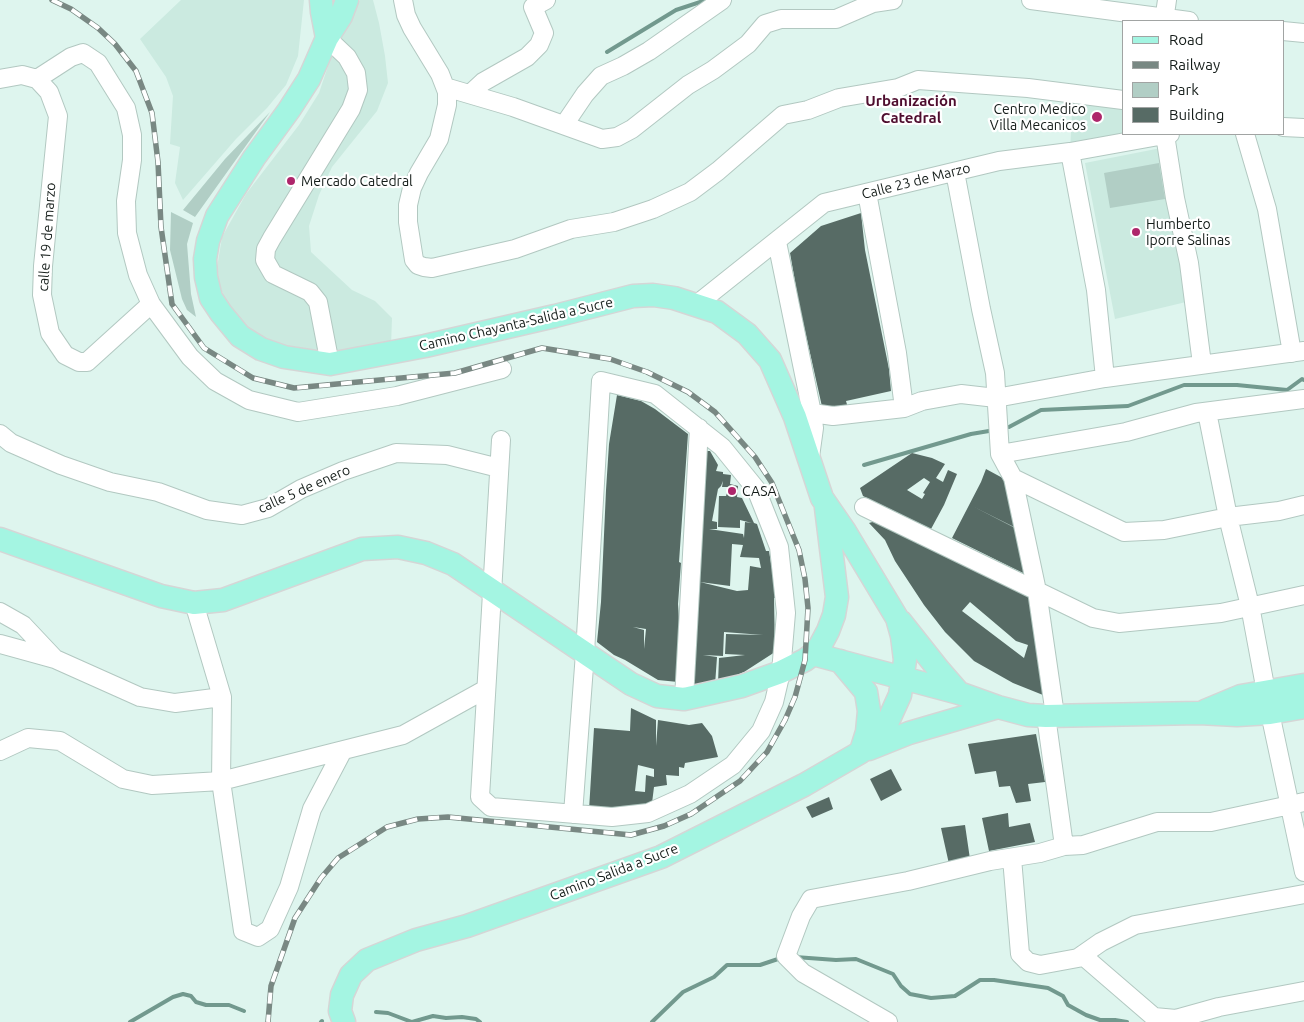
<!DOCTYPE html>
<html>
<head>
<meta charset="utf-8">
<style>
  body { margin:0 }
  #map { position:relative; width:1304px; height:1022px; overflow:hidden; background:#def5ee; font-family:Ubuntu,sans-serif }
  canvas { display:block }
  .legend { position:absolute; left:1122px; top:20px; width:162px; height:115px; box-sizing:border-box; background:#fff; border:1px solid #a1a4a3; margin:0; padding:6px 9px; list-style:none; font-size:15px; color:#141c19 }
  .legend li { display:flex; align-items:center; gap:10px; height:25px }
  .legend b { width:25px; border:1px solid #a1a4a3 }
</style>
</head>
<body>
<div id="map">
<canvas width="1304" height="1022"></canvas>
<ul class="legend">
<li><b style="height:6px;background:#a4f5e2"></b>Road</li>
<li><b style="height:6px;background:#798883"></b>Railway</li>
<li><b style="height:14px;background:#b1cec5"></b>Park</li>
<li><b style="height:14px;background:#576b65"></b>Building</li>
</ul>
</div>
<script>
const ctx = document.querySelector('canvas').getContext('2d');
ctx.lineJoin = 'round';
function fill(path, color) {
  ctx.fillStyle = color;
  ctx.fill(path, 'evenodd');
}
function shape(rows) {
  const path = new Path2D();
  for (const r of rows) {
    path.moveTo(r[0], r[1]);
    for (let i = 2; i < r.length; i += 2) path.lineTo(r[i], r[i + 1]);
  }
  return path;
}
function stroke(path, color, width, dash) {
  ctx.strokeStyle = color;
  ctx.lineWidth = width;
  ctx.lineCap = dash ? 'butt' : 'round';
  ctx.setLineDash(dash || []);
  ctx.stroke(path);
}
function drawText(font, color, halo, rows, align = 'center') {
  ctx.font = font + ' Ubuntu,sans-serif';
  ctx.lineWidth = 4.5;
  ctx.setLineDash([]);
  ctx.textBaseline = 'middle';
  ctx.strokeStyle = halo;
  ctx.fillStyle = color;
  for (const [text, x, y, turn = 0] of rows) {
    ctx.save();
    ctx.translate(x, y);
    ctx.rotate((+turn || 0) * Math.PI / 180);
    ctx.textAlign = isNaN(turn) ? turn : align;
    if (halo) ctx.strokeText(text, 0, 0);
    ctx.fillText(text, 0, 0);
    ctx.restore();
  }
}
const built = shape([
  [181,0,304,0,298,56,286,85,267,108,236,139,183,200,175,183,180,147,170,144,173,96,166,77,140,39],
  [360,0,373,0,379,23,385,56,388,83,377,111,332,167,319,195,309,226,311,252,352,290,375,301,392,318,391,346,319,355,281,347,249,329,228,309,216,274,222,237,246,194,299,125,319,93,331,57,353,11],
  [1073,94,1123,100,1123,134,1070,152],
  [1161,148,1186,302,1115,319,1085,163]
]);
const green = shape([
  [270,112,195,217,183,210,225,159],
  [1159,163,1165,199,1110,208,1104,173],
  [171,212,193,223,187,244,191,294,196,317,187,310,182,299,170,250]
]);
const stream = shape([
  [607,52,676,10,706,0],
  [1009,427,1041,410,1128,406,1184,385,1237,385,1287,390,1302,379,1304,380],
  [864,465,971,434,989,431],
  [795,957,836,960,856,959,893,974,901,986,910,994,931,998,955,996,980,980,994,980,1048,988,1063,996,1068,1005,1086,1015,1100,1020,1115,1020,1127,1022],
  [376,1012,388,1013,412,1022,433,1016,446,1018,462,1017,476,1019,480,1022],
  [130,1022,173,997,183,994,191,996,196,1002,206,1005,229,1005,244,1011],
  [321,1022,322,1021],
  [652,1022,683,992,714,977,727,965,760,965,781,958]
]);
const building = shape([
  [861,213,865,250,889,369,891,391,846,401,848,408,823,411,799,304,790,253,821,226],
  [617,395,641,401,655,409,688,434,679,562,681,563,678,604,680,634,678,682,658,680,625,660,614,655,597,642,601,602,606,490,609,444],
  [633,627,646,629,644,649,644,630],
  [706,451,710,451,718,465,716,471,723,472,723,474,731,475,730,484,738,486,737,497,742,498,754,523,757,524,766,551,769,551,772,569,774,569,776,598,774,598,775,652,744,672,718,683,719,658,745,655,725,654,726,634,763,635,724,632,723,656,703,655,717,657,715,685,692,689,701,518,705,497,703,494],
  [723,481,722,487,729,487,726,496,719,496,718,527,740,528,740,520,752,523,745,522,744,538,743,534,709,529,717,529,717,522,712,521,718,489,721,486],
  [732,544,743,545,740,557,759,558,761,568,750,566,748,590,737,591,700,582,730,586],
  [912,453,932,458,945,464,936,478,943,482,948,470,957,474,944,505,931,529,863,496,860,488],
  [924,478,930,482,923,493,925,494,922,499,907,490],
  [986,469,1010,482,1020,530,974,507,1021,531,1025,574,952,538,981,482],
  [883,519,1029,596,1048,697,1013,683,974,661,945,632,924,605,895,561,885,540,869,523],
  [970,602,1009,635,1016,641,1028,645,1024,658,962,611],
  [631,708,656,720,656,746,658,720,689,725,702,723,712,736,718,757,685,763,684,768,679,767,679,776,666,775,667,785,654,787,652,803,635,807,589,810,594,728,630,731],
  [638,765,654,769,654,777,646,775,645,792,635,791],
  [1036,734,1045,782,1028,784,1031,801,1016,803,1010,786,999,787,996,771,975,774,968,744],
  [891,769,902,790,881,801,870,779],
  [829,797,833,809,812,818,806,807],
  [1008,813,1009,827,1030,823,1035,842,989,851,982,818],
  [965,825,970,859,949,864,941,828]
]);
const minor = shape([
  [403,0,406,15,412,28,440,74,447,92,447,105,439,139,419,173,412,188,408,205,408,222,414,260,418,265,424,267,432,268,515,249,571,229,614,222,653,209,690,192,718,171,783,115,808,110,839,98,898,88,918,80,1028,88,1123,100],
  [1031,0,1189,21],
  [1164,21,1167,0],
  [1283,31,1304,33],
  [327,38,347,57,356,73,358,90,351,109,272,238,266,249,265,260,273,274,310,292,318,302,330,364],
  [0,79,22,75,37,79,49,92,58,116,43,266,42,295,50,333,65,355,79,362,87,362,151,304],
  [37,79,71,57,83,53,98,63,126,108,132,135,132,160,126,201,127,233,138,275,151,304,190,357,215,381,249,400,298,412,397,396,502,369],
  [445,87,513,107,602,139,617,137,632,129,688,85,713,70,748,44,765,24,781,19,836,19,873,3,893,0],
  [470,94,483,82,527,57,539,45,544,33,533,7,546,0],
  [564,125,585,94,601,76,623,66,649,51,722,0],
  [1283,127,1304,128],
  [1245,134,1267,209,1292,353],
  [1165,135,1175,198,1189,263,1202,364],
  [1070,152,1096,290,1105,378],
  [955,172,981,309,995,373,1000,454,1013,478,1124,532,1164,530,1228,517,1279,511,1304,505],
  [867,193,897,353,904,408],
  [777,242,812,413,814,428,810,457],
  [696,305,824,203,999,161,1070,152,1170,134],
  [1207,412,1228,517,1250,606,1270,713,1304,872],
  [812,413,833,416,904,408,922,401,961,394,996,398,1105,378,1304,351],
  [0,434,11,443,61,465,110,482,158,492,207,510,242,515,268,508,301,489,343,471,396,453,447,455,499,468],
  [501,440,480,797,491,807,612,817,648,813,690,794,733,765,761,731,774,702,781,672,786,613,779,547,756,489,722,447,655,394,601,381,585,653,573,814],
  [1000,454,1126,432,1196,413,1304,399],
  [1013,478,1037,591,1055,715],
  [864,507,1093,618,1119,623,1221,613,1304,595],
  [194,603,222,697,221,781,243,931,258,937,270,929,289,887,312,809,343,750],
  [0,612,23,625,55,659,140,697,175,703,222,697],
  [0,644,55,659],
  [684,699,699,428],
  [1046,716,1064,846],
  [0,751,28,738,60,741,123,779,152,785,221,781,403,735,486,689],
  [1012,858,1020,954,1028,962,1040,965,1078,958,1101,942,1135,925,1304,894],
  [1082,955,1154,1017,1176,1019,1219,1007,1304,991],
  [888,1022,803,973,786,956,801,916,811,899,908,881,990,861,1040,853,1064,846,1083,845,1157,822,1211,822,1304,802]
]);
const major = shape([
  [321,0,322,12,327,38],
  [0,539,161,596,194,603,223,600,362,549,398,547,426,553,453,564,631,684,657,696,684,699,742,686,781,672,805,660,813,654,820,646,828,631,834,615,837,597,826,508],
  [901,622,939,670,959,693],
  [813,654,959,693,998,707,1028,715,1046,716,1199,713,1237,715,1270,713,1304,707],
  [840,661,866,692,869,711,867,732,861,751],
  [1205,711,1241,696,1304,685],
  [869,749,909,733,998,707],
  [344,1022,340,1011,342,995,351,975,367,960,416,940,467,926,661,857,804,785,861,752,885,728,900,695,905,660,902,636,897,618,844,530,822,498,795,417,770,360,747,334,717,312,674,298,653,295,633,296,555,316,425,346,330,364,284,357,261,349,240,336,221,313,211,298,206,277,205,259,208,241,217,216,254,158,289,110,309,79,327,38,341,16,347,0]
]);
const rail = shape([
  [52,0,71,9,98,28,115,44,136,71,152,113,158,162,161,227,172,304,204,348,253,378,294,388,455,373,542,348,610,359,647,372,688,392,715,412,755,457,772,483,799,550,805,579,808,608,805,660,795,697,785,720,767,752,740,781,691,814,664,826,631,835,448,817,418,819,387,827,338,858,321,878,295,918,271,986,268,1022]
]);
const markers = [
  [1097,117,6,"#ae266b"],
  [291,181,5,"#ae266b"],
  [1136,232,5,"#ae266b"],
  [732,491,5,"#ae266b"]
];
const poiNames = [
  ["Centro Medico",1086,109,"right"],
  ["Villa Mecanicos",1086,125,"right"],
  ["Mercado Catedral",301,181],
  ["Humberto",1146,224],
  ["Iporre Salinas",1146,240],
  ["CASA",742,491]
];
const streetNames = [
  ["Calle 23 de Marzo",916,181,-14],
  ["calle 19 de marzo",47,237,-86],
  ["Camino Chayanta-Salida a Sucre",516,324,-13],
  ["calle 5 de enero",304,489,-24],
  ["Camino Salida a Sucre",614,872,-21]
];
const neighbourhoodNames = [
  ["Urbanización",911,101],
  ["Catedral",911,118]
];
fill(built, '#cbeae0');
fill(green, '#b1cec5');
stroke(stream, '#72998e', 4);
fill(building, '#576b65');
stroke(minor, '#b2c8c1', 20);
stroke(major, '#d5d6d6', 25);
stroke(minor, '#fff', 18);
stroke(major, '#a4f5e2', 22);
stroke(rail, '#798883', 5.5);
stroke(rail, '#fff', 4, [11]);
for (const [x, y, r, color] of markers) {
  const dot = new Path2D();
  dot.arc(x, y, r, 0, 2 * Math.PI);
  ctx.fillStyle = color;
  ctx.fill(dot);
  stroke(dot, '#fff', 2);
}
drawText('14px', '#141c19', '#fff', poiNames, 'left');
drawText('14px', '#141c19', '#fff', streetNames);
drawText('bold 15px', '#4e0d2e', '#fff', neighbourhoodNames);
</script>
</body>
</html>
